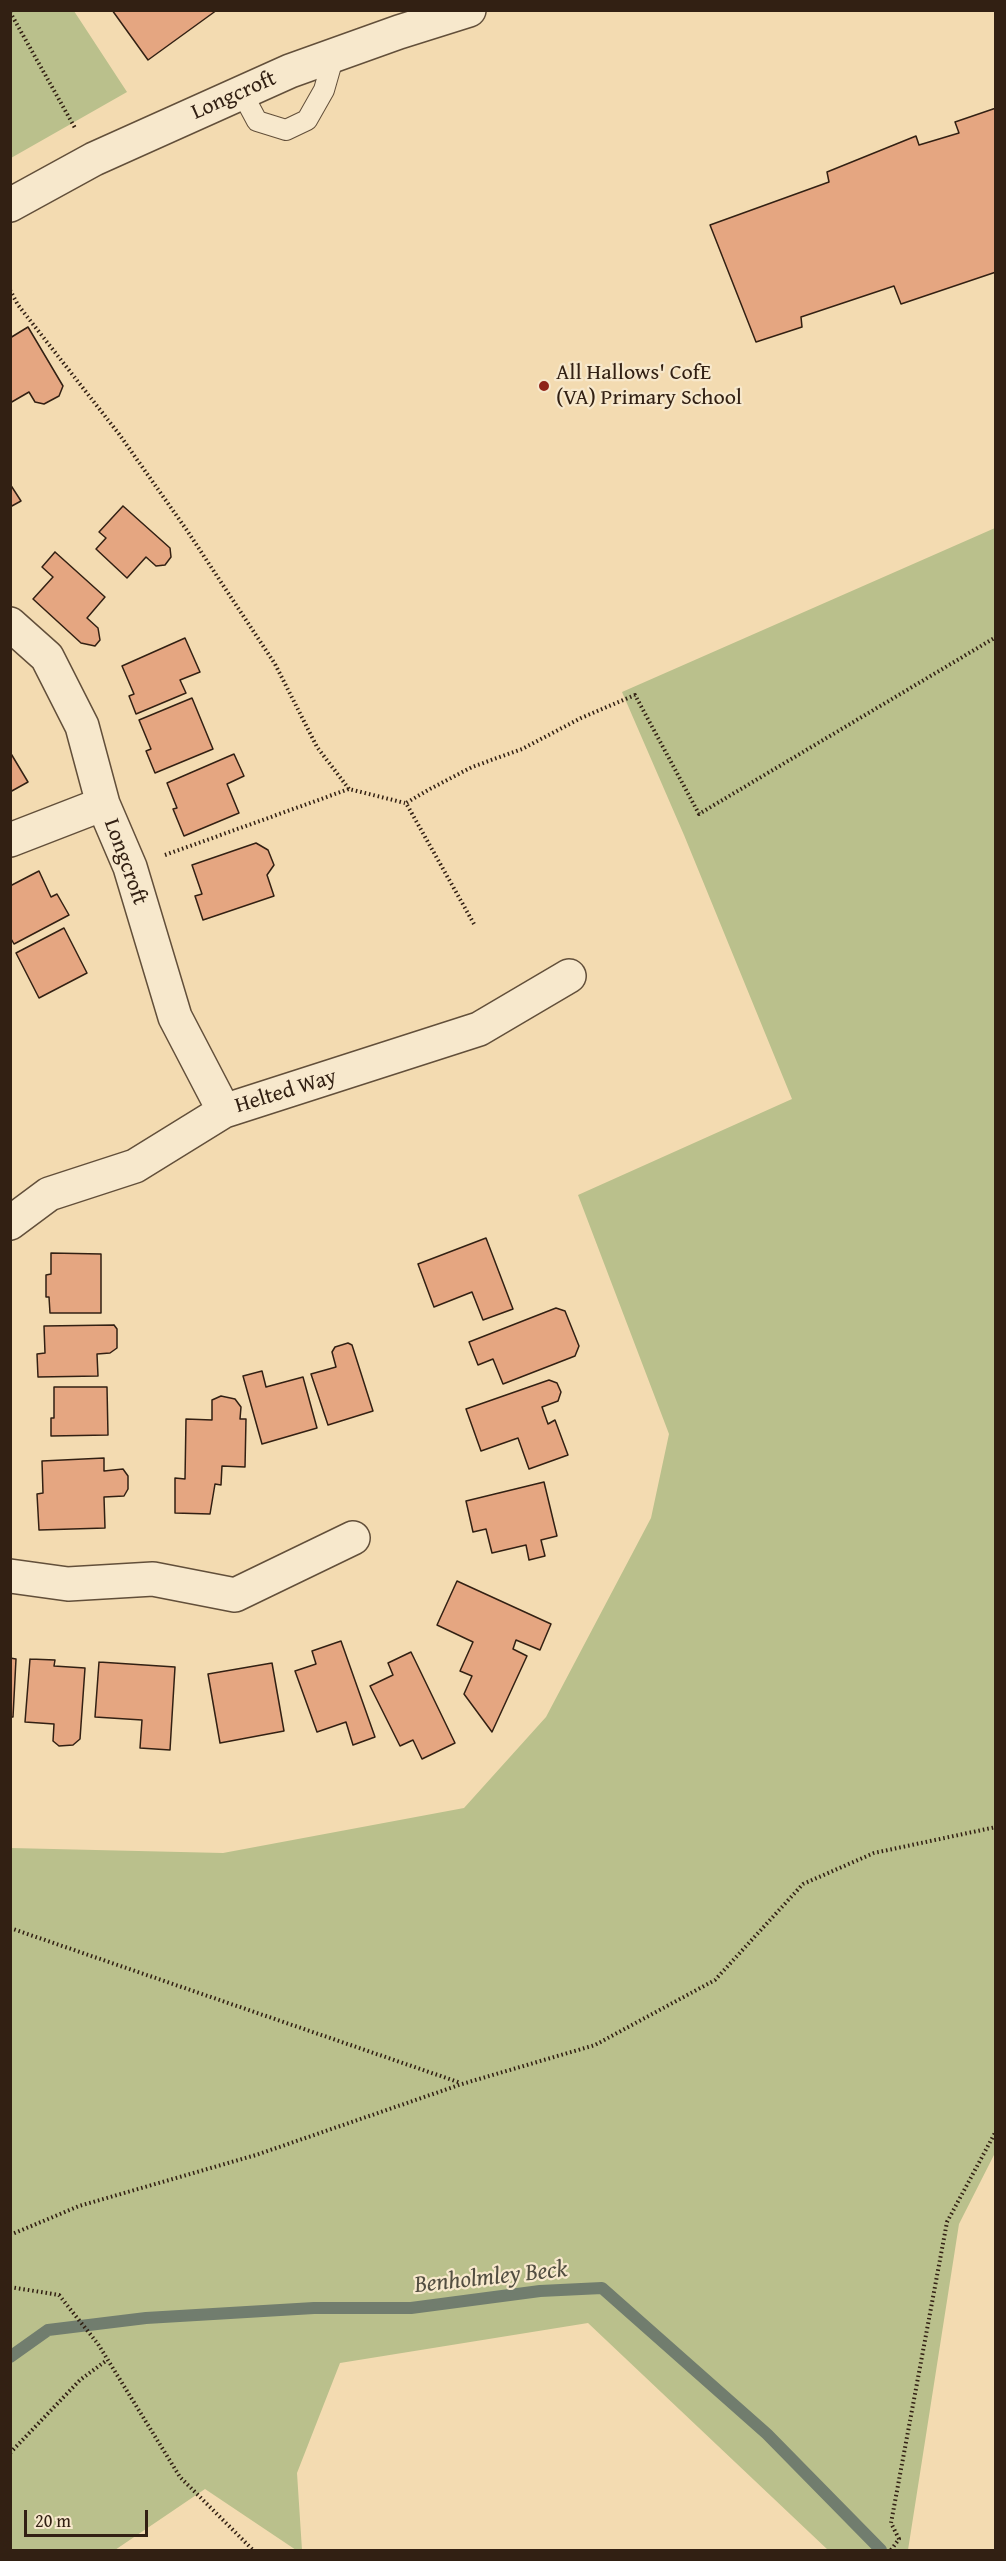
<!DOCTYPE html>
<html>
<head>
<meta charset="utf-8">
<style>
  body { margin:0 }
  #map { position:relative; width:1006px; height:2561px; overflow:hidden; background:#f3dbb1; font-family:"Gentium Book Plus",serif }
  canvas { display:block }
  .frame { position:absolute; inset:0; border:12px solid #322013; pointer-events:none }
  .scale { position:absolute; left:24px; top:2510px; width:124px; height:27px; box-sizing:border-box; border:3px solid #322013; border-top:0; padding-left:8px; font-size:18px; line-height:21px; white-space:nowrap; color:#322013; -webkit-text-stroke:4px #f7e8cc; paint-order:stroke }
</style>
</head>
<body>
<div id="map">
<canvas width="1006" height="2561"></canvas>
<div class="frame"></div>
<div class="scale">20 m</div>
</div>
<script>
const ctx = document.querySelector('canvas').getContext('2d');
ctx.lineJoin = 'round';
function fill(path, color) {
  ctx.fillStyle = color;
  ctx.fill(path, 'evenodd');
}
function shape(rows) {
  const path = new Path2D();
  for (const r of rows) {
    path.moveTo(r[0], r[1]);
    for (let i = 2; i < r.length; i += 2) path.lineTo(r[i], r[i + 1]);
  }
  return path;
}
function stroke(path, color, width, dash) {
  ctx.strokeStyle = color;
  ctx.lineWidth = width;
  ctx.lineCap = dash ? 'butt' : 'round';
  ctx.setLineDash(dash || []);
  ctx.stroke(path);
}
function drawText(font, color, halo, rows, align = 'center') {
  ctx.font = font + ' "Gentium Book Plus",serif';
  ctx.lineWidth = 4.5;
  ctx.setLineDash([]);
  ctx.textBaseline = 'middle';
  ctx.strokeStyle = halo;
  ctx.fillStyle = color;
  for (const [text, x, y, turn = 0] of rows) {
    ctx.save();
    ctx.translate(x, y);
    ctx.rotate((+turn || 0) * Math.PI / 180);
    ctx.textAlign = isNaN(turn) ? turn : align;
    if (halo) ctx.strokeText(text, 0, 0);
    ctx.fillText(text, 0, 0);
    ctx.restore();
  }
}
const green = shape([
  [11,10,74,11,127,92,11,158],
  [995,528,996,2151,959,2224,908,2550,828,2550,588,2323,340,2363,297,2473,302,2550,296,2550,205,2489,115,2550,11,2550,11,1848,223,1853,464,1808,546,1717,651,1518,669,1434,578,1195,792,1099,684,835,622,692]
]);
const stream = shape([
  [10,2357,48,2330,146,2318,314,2308,411,2308,540,2291,602,2288,767,2434,881,2550]
]);
const building = shape([
  [112,10,217,10,148,60,112,10],
  [996,108,996,272,901,304,894,286,801,317,802,327,756,342,710,225,829,182,827,172,916,136,919,145,959,133,955,122,996,108],
  [28,327,63,386,59,396,44,404,35,402,29,392,10,403,10,338,28,327],
  [10,484,21,501,10,507,10,484],
  [123,506,170,548,171,557,165,565,156,566,146,557,127,578,96,549,106,538,99,532,123,506],
  [55,552,105,597,87,618,98,628,100,640,95,646,81,643,33,599,53,577,42,567,55,552],
  [185,638,200,672,180,680,186,693,136,714,129,696,134,694,122,666,185,638],
  [192,698,213,749,155,773,146,751,151,749,139,720,192,698],
  [10,752,28,782,10,792,10,752],
  [234,754,244,776,227,784,239,813,184,836,173,809,177,808,167,783,234,754],
  [256,843,268,850,274,865,267,875,274,896,203,920,195,896,202,894,192,865,256,843],
  [39,871,51,897,57,894,69,915,14,944,10,937,10,886,39,871],
  [64,928,87,973,39,998,16,953,64,928],
  [486,1238,513,1309,483,1320,472,1292,434,1307,418,1264,486,1238],
  [51,1253,101,1254,101,1313,50,1313,49,1297,46,1297,46,1275,51,1274,51,1253],
  [556,1308,565,1311,579,1346,575,1356,503,1384,493,1359,478,1365,469,1342,556,1308],
  [114,1325,117,1329,117,1348,110,1353,97,1354,98,1376,38,1377,37,1354,45,1353,44,1326,114,1325],
  [348,1343,352,1345,373,1411,328,1425,311,1374,336,1367,332,1352,335,1347,348,1343],
  [262,1371,266,1387,303,1377,317,1428,262,1444,243,1376,262,1371],
  [549,1380,557,1383,561,1392,558,1401,542,1407,548,1424,555,1420,568,1455,529,1469,518,1438,481,1451,466,1409,549,1380],
  [54,1387,107,1387,108,1435,51,1436,51,1418,54,1418,54,1387],
  [221,1396,235,1399,241,1407,240,1419,246,1419,245,1467,222,1466,221,1485,215,1484,210,1514,175,1513,175,1478,185,1479,186,1419,212,1420,212,1400,221,1396],
  [104,1458,104,1471,123,1469,128,1476,128,1489,124,1496,104,1497,105,1528,39,1530,37,1494,43,1493,42,1461,104,1458],
  [544,1482,557,1536,541,1540,545,1556,529,1560,526,1545,492,1553,486,1529,473,1532,466,1501,544,1482],
  [457,1581,551,1624,540,1650,516,1640,513,1649,527,1656,492,1732,464,1694,472,1676,460,1671,473,1642,437,1625,457,1581],
  [341,1641,375,1737,353,1745,346,1722,317,1732,295,1671,316,1664,312,1651,341,1641],
  [411,1652,455,1743,422,1759,413,1740,400,1746,370,1686,393,1675,388,1663,411,1652],
  [10,1658,16,1659,13,1717,10,1717,10,1658],
  [30,1659,55,1660,54,1666,85,1668,80,1739,73,1745,59,1746,53,1741,54,1724,25,1722,30,1659],
  [99,1662,175,1667,170,1750,140,1748,142,1720,95,1717,99,1662],
  [272,1663,284,1731,220,1743,208,1674,272,1663]
]);
const path = shape([
  [10,12,75,128],
  [10,290,18,305,119,434,186,529,275,664,317,747,349,789],
  [165,855,349,789,405,803],
  [474,924,406,803,430,789,472,767,522,749,581,718,635,695,699,814,996,637],
  [10,1928,461,2083],
  [10,2235,79,2206,256,2155,462,2084,595,2045,715,1980,803,1884,874,1853,996,1827],
  [10,2287,59,2295,98,2344,180,2477,253,2550],
  [10,2453,80,2380,107,2360],
  [891,2550,899,2539,891,2523,947,2222,996,2131]
]);
const lane = shape([
  [242,93,257,121,286,130,307,120,324,90,334,55]
]);
const street = shape([
  [10,205,94,159,290,71,399,32,469,10],
  [10,624,47,657,82,726,103,804,130,867,175,1017,224,1111],
  [10,840,103,804],
  [10,1223,49,1194,135,1166,224,1111,479,1029,569,976],
  [10,1576,68,1584,153,1579,235,1595,353,1538]
]);
const markers = [
  [544,386,6,"#8f2418"]
];
const streetNames = [
  ["Longcroft",234,96,-24],
  ["Longcroft",125,862,70],
  ["Helted Way",286,1092,-17]
];
const poiNames = [
  ["All Hallows' CofE",556,373],
  ["(VA) Primary School",556,398]
];
const waterNames = [
  ["Benholmley Beck",491,2278,-6]
];
fill(green, '#bac08c');
stroke(stream, '#717d6e', 12);
fill(building, '#e5a681');
stroke(building, '#322013', 1.5);
stroke(lane, '#624f3a', 22);
stroke(street, '#624f3a', 36);
stroke(path, '#322013', 4, [1.5, 3]);
stroke(lane, '#f7e8cc', 20);
stroke(street, '#f7e8cc', 33);
for (const [x, y, r, color] of markers) {
  const dot = new Path2D();
  dot.arc(x, y, r, 0, 2 * Math.PI);
  ctx.fillStyle = color;
  ctx.fill(dot);
  stroke(dot, '#f7e8cc', 2);
}
drawText('22px', '#322013', '#f7e8cc', streetNames);
drawText('22px', '#322013', '#f7e8cc', poiNames, 'left');
drawText('italic 24px', '#524e41', '#f7e8cc', waterNames);
</script>
</body>
</html>
